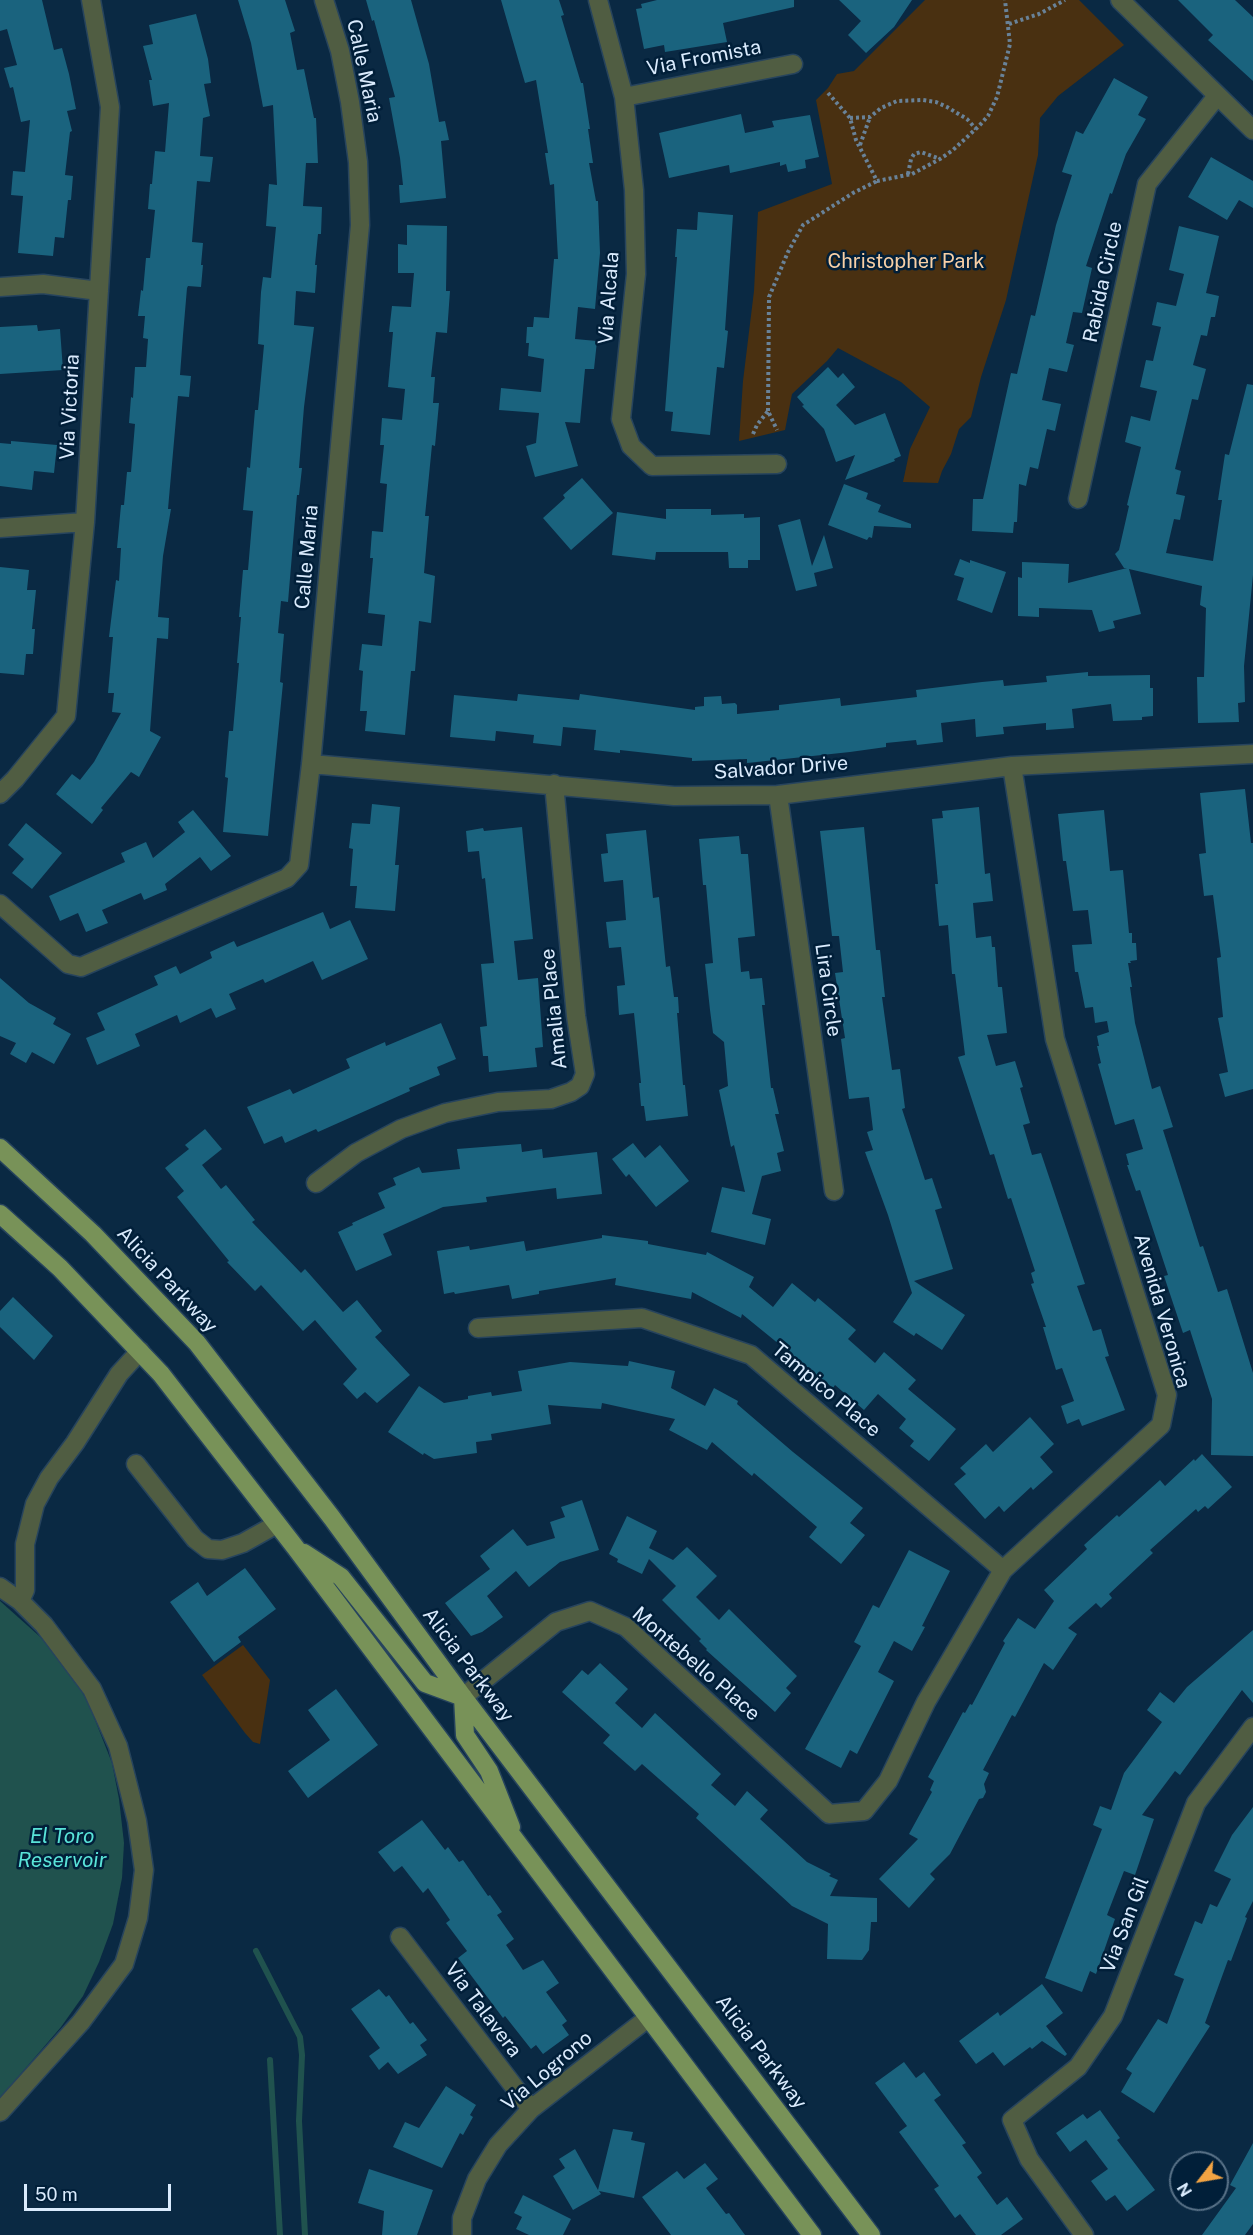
<!DOCTYPE html>
<html>
<head>
<meta charset="utf-8">
<style>
  body { margin:0 }
  #map { position:relative; width:1253px; height:2235px; overflow:hidden; background:#0a2943; font-family:"Public Sans",sans-serif }
  canvas { display:block }
  .north { position:absolute; left:1169px; top:2151px; width:60px; height:60px; box-sizing:border-box; background:#011f39; border:2px solid #587187; border-radius:50%; rotate:239deg; font-size:16px; font-weight:700; line-height:24px; text-align:center; color:#daebfd }
  .north::after { content:''; display:block; margin:auto; width:21px; height:27px; background:#f3a443; clip-path:polygon(50% 0,100% 100%,50% 72%,0 100%) }
  .scale { position:absolute; left:24px; top:2184px; width:147px; height:27px; box-sizing:border-box; border:3px solid #daebfd; border-top:0; padding-left:8px; font-size:18px; line-height:21px; white-space:nowrap; color:#daebfd; -webkit-text-stroke:4px #011f39; paint-order:stroke }
</style>
</head>
<body>
<div id="map">
<canvas width="1253" height="2235"></canvas>
<div class="north">N</div>
<div class="scale">50 m</div>
</div>
<script>
const ctx = document.querySelector('canvas').getContext('2d');
ctx.lineJoin = 'round';
function fill(path, color) {
  ctx.fillStyle = color;
  ctx.fill(path, 'evenodd');
}
function shape(rows) {
  const path = new Path2D();
  for (const r of rows) {
    path.moveTo(r[0], r[1]);
    for (let i = 2; i < r.length; i += 2) path.lineTo(r[i], r[i + 1]);
  }
  return path;
}
function stroke(path, color, width, dash) {
  ctx.strokeStyle = color;
  ctx.lineWidth = width;
  ctx.lineCap = dash ? 'butt' : 'round';
  ctx.setLineDash(dash || []);
  ctx.stroke(path);
}
function drawText(font, color, halo, rows, align = 'center') {
  ctx.font = font + ' "Public Sans",sans-serif';
  ctx.lineWidth = 5;
  ctx.setLineDash([]);
  ctx.textBaseline = 'middle';
  ctx.strokeStyle = halo;
  ctx.fillStyle = color;
  for (const [text, x, y, turn = 0] of rows) {
    ctx.save();
    ctx.translate(x, y);
    ctx.rotate((+turn || 0) * Math.PI / 180);
    ctx.textAlign = isNaN(turn) ? turn : align;
    if (halo) ctx.strokeText(text, 0, 0);
    ctx.fillText(text, 0, 0);
    ctx.restore();
  }
}
const green = shape([
  [925,0,1079,0,1124,45,1058,96,1040,118,1038,155,1006,300,981,377,971,417,959,429,951,454,942,471,938,483,903,482,910,449,930,407,901,382,838,348,827,361,792,394,785,430,739,441,743,381,754,291,758,212,832,184,816,100,828,88,837,74,854,71],
  [243,1645,270,1680,260,1744,253,1742,245,1733,202,1675]
]);
const water = shape([
  [0,1601,47,1643,78,1684,90,1707,112,1763,119,1799,124,1843,122,1878,113,1924,99,1962,83,1996,61,2027,0,2098]
]);
const stream = shape([
  [256,1951,300,2037,302,2055,299,2121,305,2235],
  [270,2060,280,2235]
]);
const building = shape([
  [0,0,42,0,54,50,62,48,69,74,76,109,67,111,72,131,70,132,65,175,73,176,71,200,68,200,64,238,55,237,53,256,18,253,23,196,11,195,13,171,25,172,30,120,21,122,13,87,10,88,4,68,17,65,7,29,0,31],
  [238,0,285,0,295,31,290,33,297,70,304,69,314,118,316,118,318,163,306,163,303,206,322,207,321,234,318,234,315,265,317,265,315,293,296,291,294,325,314,327,304,407,299,468,302,468,299,495,297,495,288,602,281,601,278,633,284,634,280,682,283,683,268,836,223,832,228,778,225,777,229,731,233,731,239,663,237,663,241,617,239,617,243,570,248,570,253,511,243,510,247,467,250,468,255,410,258,410,264,345,258,344,261,292,263,277,271,278,276,227,266,226,269,184,277,185,273,105,263,107,251,43],
  [366,0,411,0,429,64,439,122,445,121,449,140,441,141,446,198,400,203,399,185,403,185,400,158,389,98,395,97,374,20,372,21],
  [501,0,559,0,564,15,561,16,581,83,583,83,590,129,588,129,593,163,589,163,596,201,598,201,600,253,595,309,578,307,575,339,597,341,594,369,585,369,580,423,565,422,578,466,535,477,526,446,536,443,539,413,499,410,501,388,541,392,544,359,528,356,529,343,526,343,527,327,533,327,534,317,549,318,554,259,558,259,554,184,550,185,545,153,548,153,536,80,525,83],
  [657,0,794,0,794,7,723,23,727,42,665,52,664,45,644,49,636,9,642,8,641,4],
  [839,0,912,0,894,27,866,53,848,35,861,21],
  [1178,0,1235,0,1253,17,1253,81,1208,40,1213,35],
  [196,14,208,59,211,83,204,84,210,116,203,118,200,156,213,157,210,182,197,181,192,242,203,243,201,265,203,265,201,287,188,286,187,288,183,335,180,375,191,376,189,397,178,396,168,509,171,509,163,556,158,617,169,618,168,639,157,638,150,731,161,737,139,777,131,772,101,808,103,810,92,824,56,794,72,774,80,780,94,762,121,713,112,712,114,693,108,693,113,637,109,637,116,580,119,581,121,548,117,548,121,505,124,505,127,472,131,472,135,424,129,423,131,397,133,398,135,367,146,367,148,339,143,338,145,316,138,316,141,290,143,291,146,258,150,258,155,210,148,209,150,184,152,184,155,151,165,152,169,103,153,106,149,80,152,80,143,46,153,44,149,25],
  [1114,78,1148,97,1138,115,1146,119,1126,154,1112,194,1110,193,1086,266,1092,268,1082,313,1073,312,1066,343,1074,345,1067,372,1049,368,1042,400,1061,404,1055,431,1047,429,1038,469,1030,467,1026,486,1019,484,1017,522,1014,522,1013,533,972,531,973,499,983,499,1011,373,1017,374,1031,315,1035,316,1056,225,1072,175,1062,172,1076,131,1083,134],
  [741,114,745,133,774,127,772,121,810,115,819,157,805,160,806,168,788,172,786,164,780,166,780,162,730,173,729,165,669,178,659,133],
  [1211,157,1253,181,1253,208,1239,200,1227,220,1188,197],
  [698,212,733,215,725,330,728,331,724,368,717,367,710,435,671,431,673,412,665,411,677,257,675,257,677,229,697,230],
  [407,225,447,226,446,291,450,291,447,333,436,332,431,377,435,377,433,403,439,403,435,446,432,445,425,516,429,516,424,573,435,576,431,623,419,621,415,671,411,671,405,735,365,731,367,711,360,711,363,671,359,670,362,644,382,646,385,615,368,613,373,558,370,558,372,531,383,532,387,484,380,483,384,445,380,445,382,418,402,420,405,389,388,387,393,332,389,332,392,306,411,307,414,273,398,273,398,244,407,245],
  [1179,226,1219,236,1206,293,1219,296,1215,317,1211,317,1207,336,1201,335,1193,365,1206,369,1198,400,1192,399,1175,469,1181,471,1176,494,1185,496,1180,520,1174,519,1166,553,1213,561,1222,500,1218,500,1225,454,1229,455,1247,384,1253,385,1253,575,1244,666,1245,702,1238,703,1239,722,1198,723,1197,677,1204,677,1206,608,1200,605,1202,586,1129,569,1141,614,1113,621,1115,628,1099,632,1092,610,1039,608,1039,617,1018,616,1018,577,1022,578,1022,562,1069,564,1068,583,1127,568,1124,568,1115,554,1119,550,1129,506,1127,505,1141,447,1125,442,1131,416,1150,421,1157,391,1140,387,1146,360,1153,361,1161,327,1152,325,1157,302,1176,306,1184,274,1169,270],
  [37,325,38,331,60,329,63,370,0,374,0,327],
  [828,367,838,378,843,373,855,387,836,405,855,425,885,413,901,456,894,459,895,461,845,480,855,455,836,462,824,429,802,406,804,405,797,397],
  [11,441,57,445,54,473,34,471,32,490,0,486,0,443,11,444],
  [582,478,613,513,571,550,543,518,565,498,563,495],
  [844,484,868,493,866,499,881,505,878,512,911,524,911,528,874,526,872,538,869,537,867,540,828,525],
  [666,509,711,509,711,515,744,514,744,518,760,517,760,560,748,560,748,568,729,568,728,552,656,552,655,560,612,555,617,512,666,519],
  [800,519,812,566,824,535,833,568,814,573,817,586,796,591,778,525],
  [960,559,970,563,970,560,1006,572,992,613,957,600,964,578,954,575],
  [0,567,29,570,27,590,36,590,32,629,35,629,33,654,26,654,24,675,0,673],
  [1088,672,1088,676,1150,675,1150,688,1153,688,1153,716,1142,717,1142,720,1113,721,1111,704,1072,709,1074,728,1046,730,1046,723,1003,727,1004,734,976,737,975,719,941,723,943,742,917,745,916,740,886,743,886,747,850,752,747,763,747,759,692,761,692,758,620,750,620,753,594,750,596,730,563,727,561,746,533,743,534,735,496,731,495,741,450,737,454,695,517,701,518,694,579,700,580,694,695,710,695,707,704,706,704,697,721,696,722,704,735,703,737,705,737,714,779,710,779,705,840,698,841,706,917,697,916,690,982,682,1003,680,1004,686,1047,682,1046,676],
  [1245,789,1251,843,1253,843,1253,1089,1225,1097,1219,1074,1228,1072,1218,1018,1223,1017,1217,958,1221,957,1213,895,1204,896,1199,854,1206,853,1200,793],
  [372,804,400,807,395,865,399,865,395,911,355,908,357,886,350,886,353,849,349,848,352,823,370,824],
  [979,807,985,874,990,873,993,901,973,903,976,938,991,936,992,947,995,947,998,987,1002,987,1007,1033,987,1035,996,1066,1015,1061,1023,1087,1020,1088,1030,1123,1023,1125,1032,1155,1041,1153,1085,1284,1077,1286,1093,1331,1101,1329,1109,1356,1105,1357,1125,1410,1082,1426,1079,1419,1067,1424,1061,1406,1074,1401,1062,1368,1056,1370,1043,1327,1046,1327,1031,1284,1034,1283,1031,1273,1035,1271,1011,1198,1008,1199,994,1154,990,1155,958,1057,965,1055,955,974,952,974,948,925,939,926,935,884,938,884,932,819,943,818,942,811],
  [193,810,231,856,211,871,200,857,165,884,167,890,144,900,141,893,102,910,108,923,86,932,78,913,60,921,49,896,125,862,121,853,146,842,153,858,185,832,178,822],
  [1104,810,1110,871,1123,870,1129,933,1132,933,1132,943,1136,943,1137,960,1130,961,1131,963,1128,963,1132,987,1130,987,1135,1023,1152,1089,1160,1086,1173,1127,1163,1130,1200,1247,1203,1246,1218,1292,1227,1289,1253,1373,1253,1456,1211,1455,1212,1399,1190,1330,1183,1333,1164,1276,1168,1275,1140,1190,1136,1191,1127,1165,1129,1165,1126,1154,1143,1149,1134,1119,1115,1125,1098,1064,1101,1063,1097,1046,1099,1046,1097,1036,1109,1032,1107,1021,1095,1023,1093,1007,1085,1008,1078,972,1075,972,1072,945,1092,944,1088,910,1073,911,1066,861,1063,861,1058,814],
  [26,823,62,853,32,889,12,873,24,859,8,845],
  [522,827,533,939,514,941,518,980,538,978,543,1047,535,1048,537,1067,489,1072,488,1056,483,1056,480,1027,487,1026,481,964,494,963,485,878,482,879,479,851,468,852,466,831,483,828,484,831],
  [864,827,876,950,880,950,885,997,882,997,892,1070,900,1069,905,1108,902,1109,925,1180,932,1178,942,1208,935,1210,953,1269,914,1281,965,1315,942,1350,916,1333,914,1336,893,1322,912,1293,888,1215,865,1152,873,1150,867,1132,873,1130,869,1097,849,1099,841,1039,845,1038,835,973,843,972,839,936,832,936,820,831],
  [646,830,653,898,659,897,666,967,670,966,674,997,678,997,679,1013,677,1013,683,1085,685,1085,688,1116,646,1121,644,1106,641,1106,639,1083,641,1083,634,1013,619,1015,617,986,625,985,621,947,609,948,606,922,626,920,623,880,604,882,601,854,608,853,606,834],
  [739,836,741,854,748,854,755,936,738,938,741,972,749,971,750,979,762,978,765,1005,762,1005,771,1088,773,1088,779,1114,775,1114,784,1151,777,1153,781,1171,762,1176,752,1214,771,1219,765,1245,711,1232,722,1187,745,1192,734,1145,731,1147,719,1090,728,1086,724,1042,713,1033,710,1010,705,964,713,963,706,885,703,885,699,839],
  [323,912,330,929,350,920,368,959,322,980,313,961,265,983,263,979,229,994,236,1009,216,1018,211,1008,180,1023,177,1015,135,1034,140,1046,97,1065,86,1038,105,1030,97,1013,158,985,154,976,176,966,180,974,212,958,210,952,234,941,237,947],
  [0,978,29,1003,56,1018,53,1024,71,1034,54,1064,32,1052,26,1063,10,1054,16,1043,0,1036],
  [441,1023,456,1059,437,1067,440,1075,409,1088,410,1091,318,1132,316,1129,285,1143,282,1136,264,1144,247,1107,290,1089,293,1094,350,1068,346,1059,385,1042,386,1046],
  [205,1129,222,1149,202,1165,221,1189,226,1185,255,1220,252,1222,301,1273,305,1269,343,1312,357,1300,382,1331,375,1337,410,1375,377,1403,365,1392,357,1399,343,1384,357,1369,315,1320,303,1331,261,1285,255,1291,227,1262,229,1261,177,1197,184,1191,165,1168,189,1149,185,1145],
  [633,1143,645,1158,660,1145,689,1181,656,1207,629,1174,626,1177,612,1159],
  [521,1144,522,1152,542,1149,543,1158,597,1152,602,1194,557,1199,556,1188,486,1197,487,1202,443,1207,383,1234,392,1255,356,1271,338,1232,353,1225,352,1223,385,1208,378,1193,396,1185,393,1178,419,1167,422,1173,460,1169,457,1149],
  [602,1235,648,1241,648,1244,706,1255,707,1252,754,1277,749,1287,773,1307,792,1283,815,1302,818,1298,856,1330,848,1339,875,1363,884,1352,916,1380,908,1389,956,1429,929,1461,910,1446,914,1441,899,1428,906,1419,878,1394,864,1410,835,1385,833,1388,742,1314,741,1318,692,1292,691,1299,615,1285,616,1278,539,1291,539,1294,512,1299,509,1285,455,1294,454,1292,444,1294,437,1251,469,1246,470,1250,524,1241,526,1251,602,1238],
  [13,1297,53,1336,34,1360,0,1327,0,1311],
  [629,1361,675,1371,671,1388,705,1406,714,1388,738,1401,737,1404,793,1452,863,1508,850,1523,865,1535,841,1564,809,1537,817,1527,754,1473,752,1476,712,1442,707,1450,669,1430,675,1419,602,1403,601,1409,548,1405,551,1424,491,1434,492,1440,476,1442,477,1453,434,1459,424,1453,423,1455,388,1432,419,1386,444,1403,468,1399,468,1396,491,1392,492,1396,522,1391,518,1371,570,1362,628,1366],
  [1030,1417,1054,1444,1040,1457,1053,1472,1033,1490,1031,1487,1004,1512,999,1506,985,1519,954,1484,966,1474,960,1468,986,1444,993,1452],
  [1202,1454,1232,1487,1208,1509,1205,1506,1198,1512,1196,1509,1150,1550,1153,1553,1109,1594,1112,1598,1101,1608,1096,1603,1068,1628,1077,1634,1053,1670,1044,1663,1015,1717,1012,1715,983,1770,989,1773,984,1784,986,1792,983,1798,979,1799,950,1854,930,1874,935,1879,909,1908,879,1879,918,1839,909,1834,932,1792,930,1790,934,1781,928,1777,963,1712,965,1713,970,1704,972,1705,1005,1643,1003,1641,1018,1618,1035,1629,1054,1601,1044,1590,1087,1549,1084,1545,1117,1515,1119,1517,1160,1480,1165,1486,1194,1459,1195,1461],
  [582,1500,599,1550,560,1562,529,1587,516,1571,487,1596,503,1617,482,1632,471,1636,445,1603,490,1569,480,1556,513,1529,527,1546,555,1538,550,1522,565,1517,561,1507],
  [627,1516,657,1531,649,1548,673,1560,687,1547,717,1576,696,1597,719,1620,729,1609,797,1676,786,1688,791,1693,775,1712,706,1650,707,1649,699,1641,701,1639,662,1600,676,1586,649,1559,642,1574,617,1562,618,1559,609,1554],
  [909,1550,950,1571,922,1626,925,1627,912,1651,894,1641,878,1672,894,1681,857,1754,850,1750,841,1768,805,1749,861,1646,854,1642,873,1605,879,1608],
  [245,1568,276,1609,238,1637,241,1642,214,1662,170,1602,198,1582,207,1596],
  [1253,1630,1253,1703,1242,1690,1180,1775,1175,1771,1142,1815,1154,1819,1135,1875,1124,1871,1107,1915,1115,1919,1096,1974,1090,1971,1082,1992,1045,1978,1102,1829,1093,1825,1100,1806,1111,1810,1124,1773,1162,1722,1147,1710,1160,1692,1174,1703,1187,1687],
  [600,1663,628,1689,615,1703,642,1728,655,1713,721,1774,711,1785,735,1806,747,1791,768,1810,760,1819,807,1862,831,1874,829,1876,838,1880,830,1896,877,1898,877,1922,871,1922,869,1950,862,1960,827,1959,828,1924,792,1906,696,1818,699,1814,642,1764,635,1771,603,1743,610,1735,562,1692,582,1670,588,1675],
  [336,1689,378,1745,308,1798,288,1771,330,1740,308,1710],
  [1253,1807,1253,1901,1245,1917,1247,1918,1231,1961,1228,1960,1205,2023,1210,2026,1154,2113,1121,2092,1132,2073,1126,2069,1158,2019,1167,2024,1184,1979,1174,1975,1195,1921,1202,1924,1210,1904,1217,1907,1231,1879,1214,1871,1232,1835],
  [422,1820,445,1850,448,1847,459,1862,463,1860,488,1896,490,1895,502,1912,497,1915,514,1939,506,1945,523,1970,543,1960,559,1983,546,1992,567,2021,562,2025,569,2035,543,2054,536,2045,531,2049,505,2016,503,2018,458,1958,467,1951,446,1923,450,1920,428,1888,423,1893,402,1866,394,1872,378,1852],
  [1042,1984,1063,2013,1046,2026,1067,2054,1065,2056,1042,2041,1032,2049,1030,2047,1004,2066,993,2052,976,2064,959,2041,998,2012,1000,2016],
  [379,1989,386,1997,389,1995,410,2024,413,2022,427,2040,420,2045,427,2055,398,2074,388,2062,379,2070,369,2056,380,2048,351,2009],
  [904,2062,916,2078,924,2072,941,2095,934,2100,966,2143,962,2145,982,2173,977,2177,997,2205,1007,2197,1023,2219,1001,2235,976,2235,960,2214,955,2218,934,2189,939,2186,899,2132,907,2126,875,2083],
  [446,2086,476,2105,470,2115,473,2117,463,2135,460,2133,442,2168,393,2147,405,2122,419,2128],
  [1100,2110,1120,2138,1117,2140,1155,2190,1127,2211,1115,2195,1106,2201,1091,2181,1108,2169,1086,2140,1070,2152,1056,2133,1083,2114,1087,2119],
  [613,2129,633,2132,631,2140,645,2143,634,2198,599,2191,601,2194,573,2210,553,2176,565,2168,559,2159,575,2149,598,2190],
  [1253,2143,1253,2224,1245,2235,1202,2235,1236,2188,1230,2185],
  [705,2163,718,2179,706,2188,726,2214,729,2213,745,2235,671,2235,642,2197,677,2171,684,2179],
  [369,2169,433,2190,417,2235,382,2235,384,2211,358,2203],
  [523,2195,571,2219,563,2235,529,2235,516,2229,522,2217,514,2213]
]);
const path = shape([
  [1009,24,1039,14,1065,0],
  [828,93,850,118,856,140,877,181,912,174,940,159,953,150,979,126,988,116,997,97,1010,44,1005,0],
  [850,118,870,117,881,108,897,101,923,100,936,102,947,107,967,119,976,129],
  [860,145,870,117],
  [908,174,911,159,914,154,921,152,940,159],
  [768,411,769,297,788,252,803,225,853,193,877,181],
  [753,434,757,425,768,411,777,430]
]);
const minor = shape([
  [598,0,624,97,634,190,636,274,621,419,631,446,652,466,777,464],
  [1120,0,1253,130],
  [624,97,793,64],
  [0,287,43,284,99,291],
  [1078,499,1147,184,1217,96],
  [0,528,85,522],
  [311,764,674,796,778,795,1012,766,1253,754],
  [0,794,15,779,66,716,85,522,110,107,91,0],
  [778,795,834,1191],
  [0,904,68,964,81,967,287,878,299,865,311,764,360,225,358,162,350,102,340,51,324,0],
  [316,1183,356,1153,401,1129,445,1113,498,1102,551,1099,571,1092,580,1086,585,1074,576,1016,554,784],
  [478,1328,642,1318,751,1355,1003,1570],
  [136,1464,195,1539,208,1549,222,1550,243,1543,277,1524],
  [0,1587,20,1601,44,1625,92,1689,118,1746,137,1821,144,1870,138,1918,124,1964,81,2022,0,2112],
  [20,1601,25,1590,25,1544,35,1504,49,1478,75,1443,119,1374,140,1351],
  [463,1697,556,1622,590,1611,626,1627,829,1814,864,1811,888,1781,926,1702,1003,1570,1161,1425,1167,1395,1055,1039,1012,766],
  [400,1937,531,2109],
  [462,2235,462,2218,477,2179,498,2145,531,2109,648,2018],
  [1084,2235,1029,2159,1012,2120,1078,2067,1113,2016,1196,1803,1253,1727]
]);
const major = shape([
  [0,1148,93,1234,197,1343,332,1518,463,1697,871,2235],
  [0,1214,60,1268,161,1374,295,1547,812,2235],
  [304,1553,341,1577,425,1683,463,1697,465,1735,489,1771,511,1827]
]);
const streetNames = [
  ["Via Fromista",704,58,-11],
  ["Calle Maria",364,71,78],
  ["Rabida Circle",1103,282,-78],
  ["Via Alcala",609,298,-86],
  ["Via Victoria",70,407,-87],
  ["Calle Maria",307,557,-85],
  ["Salvador Drive",781,768,-4],
  ["Lira Circle",828,990,82],
  ["Amalia Place",554,1009,-96],
  ["Alicia Parkway",167,1280,47],
  ["Avenida Veronica",1162,1311,74],
  ["Tampico Place",826,1390,40],
  ["Montebello Place",696,1664,41],
  ["Alicia Parkway",468,1665,53],
  ["Via San Gil",1125,1925,-69],
  ["Via Talavera",483,2010,53],
  ["Alicia Parkway",761,2052,53],
  ["Via Logrono",547,2071,-40]
];
const parkNames = [
  ["Christopher Park",906,262]
];
const waterNames = [
  ["El Toro",62,1837],
  ["Reservoir",62,1861]
];
fill(green, '#493011');
fill(water, '#20524e');
stroke(stream, '#20524e', 6);
fill(building, '#1a637e');
stroke(minor, '#27445d', 21);
stroke(major, '#27445d', 21);
stroke(path, '#698298', 4, [3, 3]);
stroke(minor, '#505d42', 18);
stroke(major, '#789258', 18);
drawText('20px', '#daebfd', '#011f39', streetNames);
drawText('20px', '#f8d0a6', '#011f39', parkNames);
drawText('italic 21px', '#59e3d8', '#011f39', waterNames);
</script>
</body>
</html>
